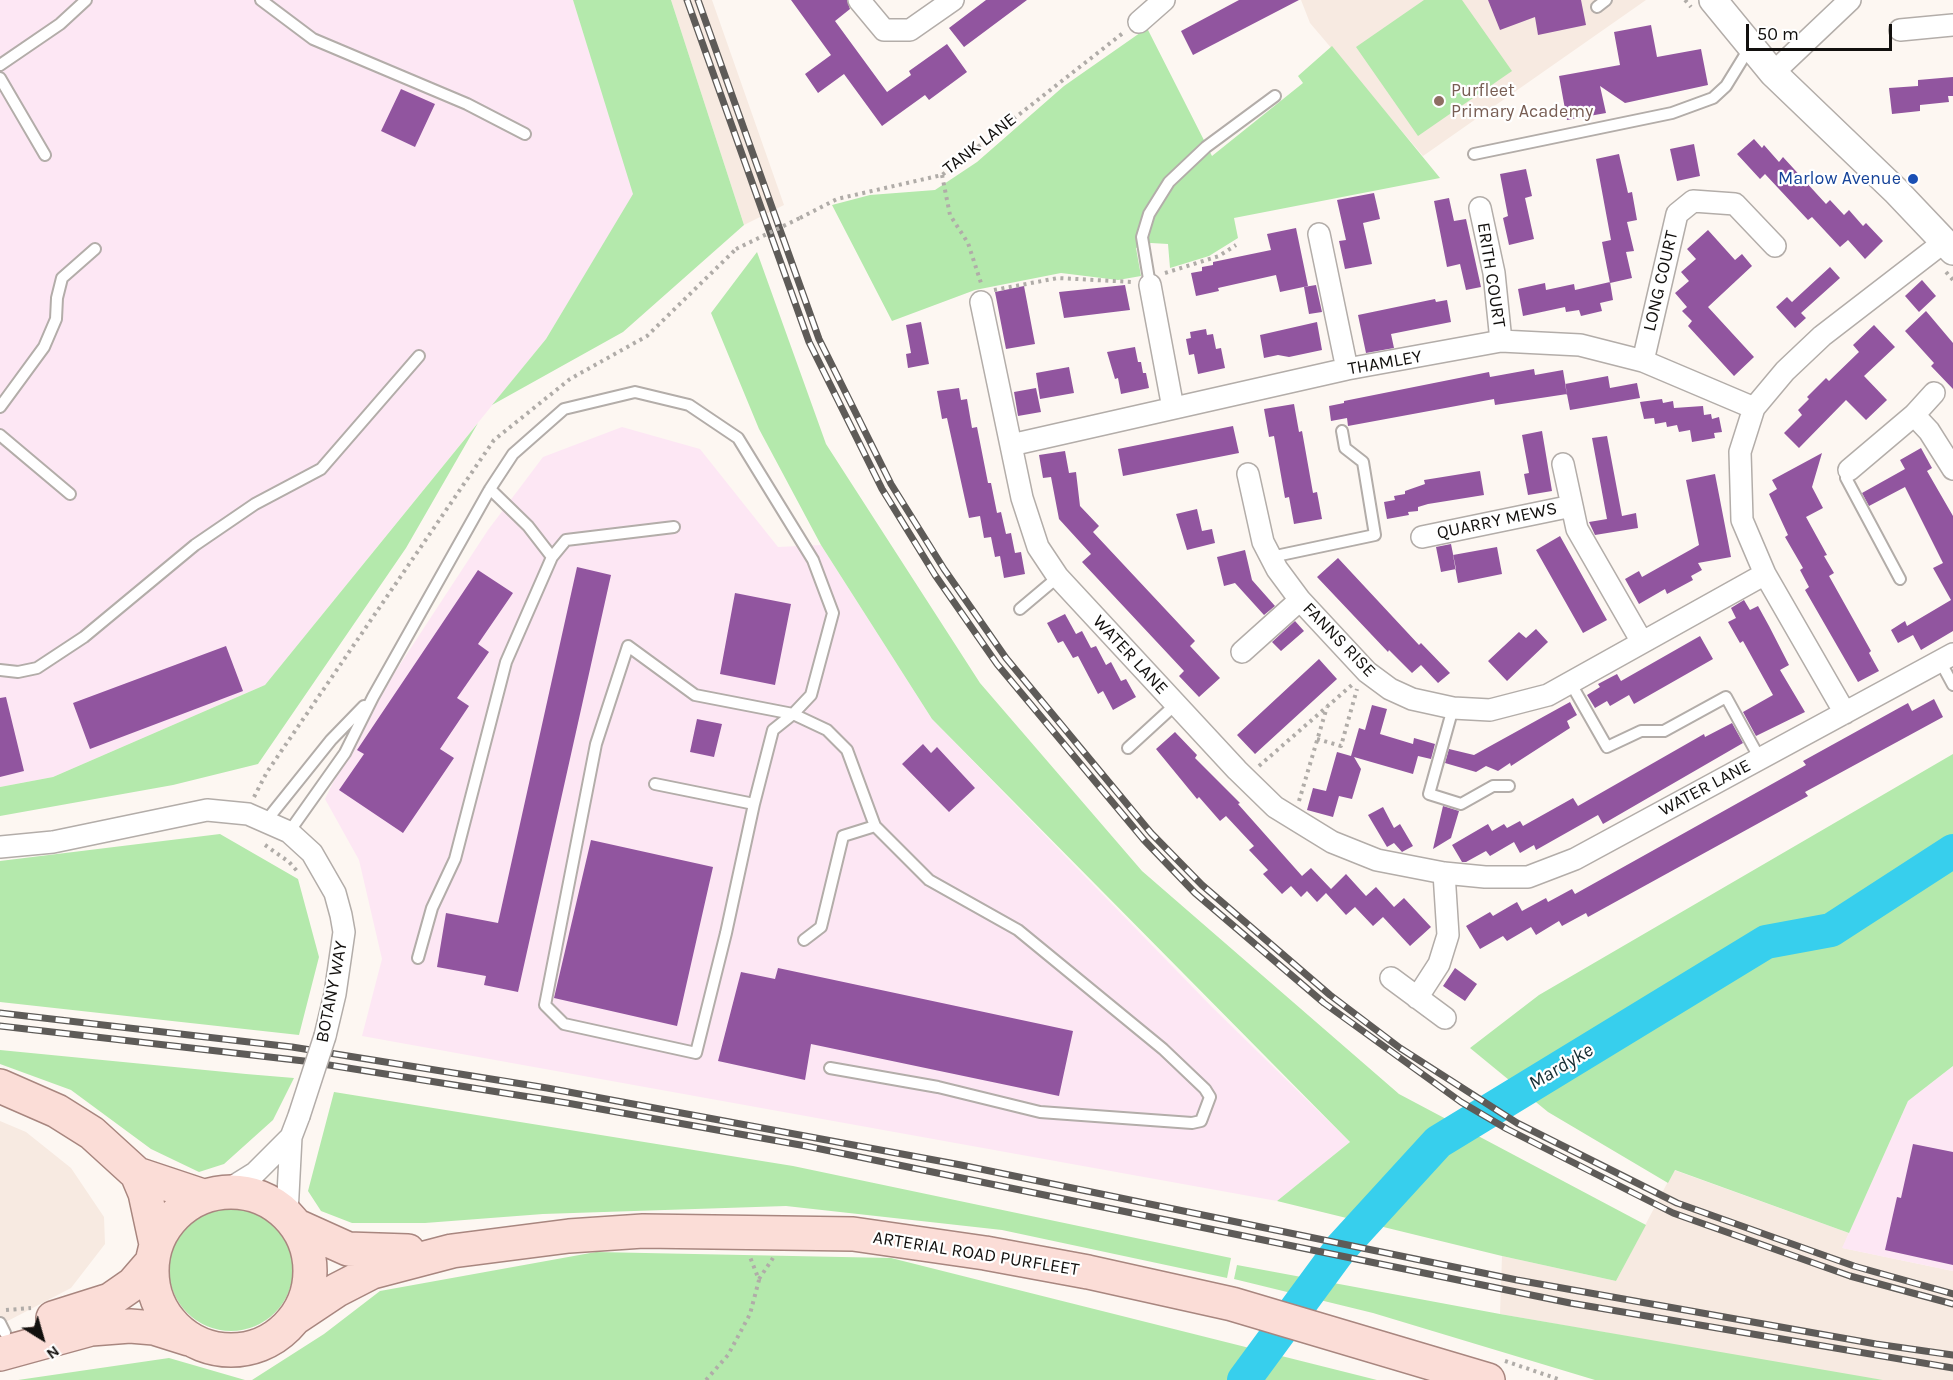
<!DOCTYPE html>
<html>
<head>
<meta charset="utf-8">
<style>
  body { margin:0 }
  #map { position:relative; width:1953px; height:1380px; overflow:hidden; background:#fdf7f2; font-family:Karla,sans-serif }
  canvas { display:block }
  .north { position:absolute; left:12px; top:1308px; width:60px; height:60px; -webkit-text-stroke:4px #fff; paint-order:stroke; rotate:143deg; font-size:16px; font-weight:700; line-height:24px; text-align:center; color:#12100e }
  .north::after { content:''; display:block; margin:auto; width:21px; height:27px; background:#12100e; clip-path:polygon(50% 0,100% 100%,50% 72%,0 100%) }
  .scale { position:absolute; left:1746px; top:24px; width:146px; height:27px; box-sizing:border-box; border:3px solid #12100e; border-top:0; padding-left:8px; font-size:18px; line-height:21px; white-space:nowrap; color:#12100e; -webkit-text-stroke:4px #fff; paint-order:stroke }
</style>
</head>
<body>
<div id="map">
<canvas width="1953" height="1380"></canvas>
<div class="north">N</div>
<div class="scale">50 m</div>
</div>
<script>
const ctx = document.querySelector('canvas').getContext('2d');
ctx.lineJoin = 'round';
function fill(path, color) {
  ctx.fillStyle = color;
  ctx.fill(path, 'evenodd');
}
function shape(rows) {
  const path = new Path2D();
  for (const r of rows) {
    if (r.length === 3) {
      path.moveTo(r[0] + r[2], r[1]);
      path.arc(r[0], r[1], r[2], 0, 2 * Math.PI);
      continue;
    }
    path.moveTo(r[0], r[1]);
    for (let i = 2; i < r.length; i += 2) path.lineTo(r[i], r[i + 1]);
  }
  return path;
}
function stroke(path, color, width, dash) {
  ctx.strokeStyle = color;
  ctx.lineWidth = width;
  ctx.lineCap = dash ? 'butt' : 'round';
  ctx.setLineDash(dash || []);
  ctx.stroke(path);
}
function drawText(font, color, halo, rows, align = 'center') {
  ctx.font = font + ' Karla,sans-serif';
  ctx.lineWidth = 4.5;
  ctx.setLineDash([]);
  ctx.textBaseline = 'middle';
  ctx.strokeStyle = halo;
  ctx.fillStyle = color;
  for (const [text, x, y, turn = 0] of rows) {
    ctx.save();
    ctx.translate(x, y);
    ctx.rotate((+turn || 0) * Math.PI / 180);
    ctx.textAlign = isNaN(turn) ? turn : align;
    if (halo) ctx.strokeText(text, 0, 0);
    ctx.fillText(text, 0, 0);
    ctx.restore();
  }
}
const built = shape([
  [671,0,712,0,784,205,744,225],
  [1301,0,1646,0,1423,156,1310,23],
  [0,1121,26,1132,71,1168,104,1217,105,1244,71,1288,0,1325],
  [1674,1170,1849,1233,1843,1248,1953,1271,1953,1380,1883,1380,1851,1376,1500,1314,1502,1256,1616,1281]
]);
const industrial = shape([
  [0,0,573,0,634,194,546,339,265,685,53,777,0,787],
  [622,427,700,449,778,547,821,545,932,719,1212,1007,1350,1142,1277,1201,362,1036,382,959,359,860,325,799,363,721,488,530,543,457],
  [1953,1066,1953,1271,1842,1248,1908,1101]
]);
const green = shape([
  [573,0,671,0,744,225,623,332,492,405,546,339,633,194],
  [1424,0,1462,0,1512,71,1418,136,1356,47],
  [1147,28,1212,156,1303,83,1298,76,1332,46,1440,178,1234,218,1238,238,1209,256,1170,268,1168,244,1151,243,1136,248,1141,276,1118,280,1061,273,975,290,892,321,832,205,870,195,935,190,977,162,1064,86],
  [757,252,826,444,980,683,1142,871,1399,1094,1646,1225,1616,1281,1502,1256,1277,1201,1350,1142,932,719,821,545,759,429,711,313],
  [478,423,406,548,258,764,173,785,0,816,0,787,53,777,265,685],
  [1953,754,1953,1066,1908,1101,1849,1233,1675,1170,1668,1183,1548,1112,1470,1048,1539,995],
  [220,834,298,879,319,957,299,1035,0,1002,0,861],
  [0,1050,246,1074,294,1078,273,1120,224,1164,199,1172,151,1149,71,1090,0,1064],
  [334,1092,793,1166,1231,1258,1227,1278,1002,1230,786,1206,543,1214,425,1223,352,1223,321,1211,308,1191],
  [231,1269,62],
  [596,1252,891,1258,1377,1380,252,1380,324,1334,380,1291],
  [1237,1265,1500,1314,1883,1380,1595,1380,1373,1313,1234,1279],
  [169,1358,245,1380,18,1380]
]);
const river = shape([
  [1244,1380,1341,1248,1438,1142,1766,942,1831,930,1953,851]
]);
const building = shape([
  [791,0,847,0,850,9,835,21,887,92,911,75,909,71,947,44,967,72,929,100,925,95,882,126,844,74,818,93,805,74,831,55],
  [986,0,1027,0,964,47,949,28],
  [1239,0,1299,0,1193,55,1181,31],
  [1488,0,1581,0,1586,25,1538,35,1535,17,1500,30],
  [1651,25,1657,57,1701,49,1708,85,1625,103,1600,86,1606,113,1567,120,1559,76,1620,65,1614,32],
  [1953,77,1953,96,1948,96,1949,102,1920,105,1920,111,1892,114,1889,88,1918,86,1918,80],
  [401,89,435,104,415,147,381,131],
  [1754,139,1762,148,1764,145,1779,162,1783,157,1826,204,1830,200,1844,215,1849,210,1863,226,1866,223,1883,241,1865,259,1848,240,1840,247,1812,217,1808,220,1765,174,1760,179,1737,154],
  [1694,144,1700,176,1677,181,1670,149],
  [1619,154,1628,193,1632,192,1637,220,1627,222,1634,251,1626,252,1632,278,1610,283,1602,242,1611,240,1596,159],
  [1526,169,1532,196,1525,198,1534,239,1509,245,1503,218,1508,216,1500,174],
  [1374,193,1380,219,1363,223,1372,264,1345,269,1339,241,1346,240,1337,200],
  [1449,198,1454,221,1466,219,1481,287,1466,290,1460,264,1447,267,1434,201],
  [1296,228,1308,286,1280,292,1276,275,1218,288,1219,291,1196,296,1191,273,1202,271,1202,267,1213,265,1213,262,1271,250,1267,234],
  [1708,230,1735,260,1742,254,1752,266,1708,307,1754,357,1734,376,1688,326,1692,321,1682,311,1687,307,1675,293,1689,281,1681,272,1696,259,1687,249],
  [1830,267,1840,278,1801,313,1806,318,1795,328,1776,307,1787,297,1792,302],
  [1922,280,1936,296,1919,312,1905,296],
  [1610,282,1613,300,1600,303,1602,311,1581,316,1579,310,1566,312,1565,307,1523,316,1518,289,1545,283,1546,290,1574,284,1575,290],
  [1125,285,1130,310,1064,318,1059,292],
  [1316,285,1322,312,1309,314,1304,287],
  [1024,286,1035,344,1006,349,995,292],
  [1435,299,1436,302,1447,300,1451,322,1391,334,1394,348,1366,353,1358,315],
  [1926,311,1953,343,1953,389,1931,366,1934,363,1905,331],
  [921,322,929,364,908,368,906,354,911,353,906,325],
  [1317,322,1322,350,1289,357,1278,355,1264,358,1260,335],
  [1874,325,1895,347,1864,376,1887,400,1866,420,1846,400,1799,448,1784,433,1802,415,1798,410,1809,399,1807,397,1826,378,1829,381,1859,352,1853,345],
  [1206,329,1207,335,1213,334,1216,349,1221,348,1225,368,1198,374,1194,354,1189,355,1186,339,1191,338,1190,332],
  [1135,347,1138,362,1141,362,1143,373,1146,373,1149,388,1121,394,1118,378,1115,379,1107,352],
  [1069,367,1074,393,1040,399,1036,373],
  [1534,369,1535,375,1563,370,1567,394,1495,405,1494,399,1348,426,1347,418,1331,421,1329,406,1344,403,1344,401,1489,372,1490,377],
  [1608,376,1610,388,1637,383,1640,398,1570,410,1565,384],
  [959,388,961,400,967,399,972,428,977,427,988,483,991,483,997,513,1001,512,1006,534,1011,533,1015,553,1021,552,1025,574,1004,578,1000,556,995,557,991,537,984,538,980,516,969,518,947,418,942,419,937,391],
  [1036,388,1041,412,1018,416,1014,392],
  [1662,399,1663,403,1673,401,1674,408,1703,406,1704,415,1711,414,1712,419,1719,417,1722,432,1714,433,1715,438,1692,442,1690,430,1679,432,1677,425,1667,427,1666,422,1655,424,1654,418,1644,419,1640,402],
  [1294,404,1299,432,1302,431,1313,493,1317,492,1322,519,1294,524,1289,497,1285,498,1274,436,1269,437,1264,409],
  [1233,426,1239,453,1123,476,1118,449],
  [1542,431,1552,491,1528,495,1524,474,1529,473,1522,435],
  [1607,436,1622,516,1636,513,1638,528,1595,535,1589,522,1607,519,1592,438],
  [1921,448,1932,468,1927,471,1953,516,1953,631,1921,650,1913,635,1898,643,1891,630,1905,621,1907,626,1951,600,1933,568,1943,563,1905,487,1869,506,1862,493,1905,469,1900,460],
  [1065,451,1069,473,1076,472,1080,506,1099,526,1093,532,1195,641,1190,646,1220,678,1199,697,1179,676,1184,671,1082,562,1091,554,1059,519,1051,477,1043,478,1039,455],
  [1822,453,1812,487,1823,508,1806,517,1827,555,1824,556,1834,573,1829,576,1871,651,1869,653,1879,671,1858,682,1805,590,1809,587,1800,570,1803,568,1785,537,1788,535,1769,494,1777,489,1772,480],
  [1480,471,1484,495,1428,504,1418,507,1418,511,1408,512,1409,515,1387,519,1384,502,1395,500,1394,496,1405,494,1405,491,1425,484,1424,480],
  [1715,474,1731,557,1698,563,1702,570,1691,576,1693,580,1667,594,1665,589,1639,604,1625,579,1639,571,1642,577,1699,545,1686,480],
  [1197,509,1202,531,1212,529,1215,543,1187,550,1176,514],
  [1560,536,1607,620,1583,633,1536,550],
  [1451,544,1456,569,1441,572,1436,547],
  [1497,547,1502,574,1458,583,1453,555],
  [1245,550,1252,580,1275,606,1264,615,1235,583,1224,586,1217,557],
  [1338,558,1419,645,1421,643,1450,673,1438,683,1421,665,1412,673,1389,650,1388,652,1317,577],
  [577,567,611,575,518,992,484,985,486,976,437,967,446,913,498,923],
  [478,570,513,593,478,644,489,652,457,698,469,706,440,749,454,758,403,833,339,790,364,754,357,750],
  [735,593,791,604,775,685,720,674],
  [1744,600,1750,610,1758,606,1769,626,1789,665,1780,670,1805,712,1756,736,1743,712,1773,695,1743,641,1740,643,1728,622,1736,618,1731,608],
  [1065,614,1076,634,1082,631,1091,648,1096,646,1106,665,1111,662,1121,681,1126,679,1136,697,1113,710,1103,691,1098,694,1078,656,1073,658,1063,641,1058,643,1047,623],
  [1295,621,1304,631,1281,651,1272,642],
  [1536,629,1548,642,1507,681,1488,661,1519,632,1526,638],
  [1700,636,1713,659,1634,704,1629,695,1610,706,1607,701,1595,708,1587,695,1600,687,1598,684,1617,674,1621,681],
  [226,646,243,691,90,749,73,703],
  [1319,659,1337,679,1255,754,1237,735],
  [6,697,24,771,0,777,0,698],
  [1934,699,1943,717,1805,792,1808,796,1588,917,1586,913,1562,926,1559,921,1536,935,1531,927,1507,941,1503,936,1480,949,1466,926,1490,912,1493,916,1517,902,1522,911,1546,898,1548,902,1572,889,1575,894,1806,765,1803,761,1908,703,1912,711],
  [1570,702,1577,715,1567,721,1570,728,1511,766,1510,763,1498,771,1486,766,1476,772,1445,763,1449,749,1474,755],
  [1372,705,1387,709,1380,734,1413,744,1414,738,1435,744,1431,759,1418,756,1413,774,1354,757,1361,769,1352,799,1339,796,1333,817,1307,810,1313,788,1326,791,1337,752,1351,756,1359,728,1365,730],
  [697,719,722,724,714,757,690,752],
  [1732,723,1743,743,1603,824,1598,815,1536,850,1534,845,1520,853,1514,842,1490,856,1486,851,1466,862,1462,862,1452,845,1488,824,1492,831,1504,824,1507,828,1520,821,1523,826,1573,798,1578,806,1704,734,1705,737],
  [1175,732,1197,755,1195,758,1240,803,1238,804,1302,876,1311,868,1331,889,1346,874,1366,896,1376,887,1394,907,1404,898,1431,927,1410,946,1383,917,1373,926,1355,907,1346,915,1326,893,1317,902,1307,891,1301,897,1291,886,1282,894,1263,874,1268,870,1249,850,1254,846,1226,816,1220,821,1199,797,1197,799,1156,749],
  [923,744,931,753,937,747,975,788,949,812,902,764],
  [1443,806,1459,811,1451,838,1433,849],
  [1383,807,1394,828,1400,824,1413,846,1402,852,1394,843,1387,847,1368,815],
  [591,840,713,867,677,1026,554,998],
  [778,968,1073,1031,1059,1096,811,1044,805,1080,718,1061,741,972,775,979],
  [1455,968,1477,984,1465,1001,1443,986],
  [1913,1144,1953,1152,1953,1265,1885,1250,1897,1197,1901,1198]
]);
const path = shape([
  [1685,0,1691,7],
  [942,175,950,215,968,243,981,283],
  [800,218,837,199,942,175,1123,33],
  [1946,272,1953,280],
  [1165,273,1219,256,1236,245],
  [994,290,1058,278,1132,282],
  [1317,739,1341,746,1357,689],
  [1259,766,1353,684],
  [254,797,267,772,494,440,570,379,647,336,736,249],
  [1299,801,1327,707],
  [265,845,289,862,298,872],
  [759,1279,773,1258],
  [6,1310,31,1308],
  [1505,1361,1561,1380],
  [706,1380,728,1355,750,1314,759,1280,750,1257]
]);
const service = shape([
  [261,0,313,39,467,104,525,134],
  [1597,7,1606,0],
  [0,65,60,24,86,0],
  [0,78,45,155],
  [1474,154,1672,113,1713,98,1726,86,1750,47],
  [1150,285,1142,237,1149,214,1169,182,1206,147,1275,96],
  [0,407,44,347,56,319,57,298,62,278,95,249],
  [0,435,70,494],
  [1849,470,1846,478,1900,579],
  [552,557,566,540,674,527],
  [1271,557,1375,535,1363,462,1345,448,1342,431],
  [1020,609,1058,577],
  [1940,661,1953,685],
  [0,670,18,672,37,668,84,637,195,545,255,504,321,469,419,356],
  [1570,682,1607,747,1641,731,1664,731,1726,697,1760,759],
  [1453,708,1429,794,1461,804,1493,786,1509,786],
  [1128,748,1176,704],
  [655,784,754,804],
  [266,821,331,740,364,706],
  [289,832,345,753,373,697,490,489,513,454,564,409,635,392,689,405,738,438,813,560,833,613,811,695,793,714,773,730,754,804,726,933,696,1053,564,1024,545,1005,596,744,628,646,695,695,793,714,827,730,847,750,875,826,929,880,1018,930,1163,1049,1205,1089,1210,1097,1201,1121,1192,1123,1040,1112,938,1087,830,1068],
  [804,940,821,927,843,836,875,826],
  [418,958,432,908,455,859,506,662,552,557,528,526,490,489],
  [0,1323,5,1333]
]);
const minor = shape([
  [859,0,884,30,910,30,953,0],
  [1139,22,1164,0],
  [1900,30,1953,25],
  [1773,73,1850,0],
  [1480,208,1494,273,1501,341],
  [1319,234,1347,369],
  [1150,285,1173,408],
  [981,302,1022,498,1038,547,1058,577,1237,770,1275,807,1332,842,1377,860,1444,873,1485,877,1528,877,1575,859,1953,654],
  [1643,361,1677,214,1693,201,1735,204,1775,246],
  [1914,415,1929,431,1953,469],
  [1011,445,1347,369,1501,341,1580,345,1643,361,1754,408],
  [1563,464,1577,529,1642,642],
  [1849,470,1914,415,1934,393],
  [1248,474,1263,542,1277,569,1300,600,1367,672,1390,689,1412,699,1453,708,1490,710,1548,695,1765,574],
  [1422,537,1572,506],
  [1242,652,1300,600],
  [1845,713,1765,574,1742,520,1740,452,1754,408,1785,371,1822,336,1944,242],
  [0,847,53,842,207,810,248,814,289,832,312,853,335,893,341,915,344,932,335,994,325,1036],
  [1391,978,1445,1018],
  [1417,998,1439,964,1448,935,1444,873],
  [226,1191,255,1173,291,1137],
  [287,1214,291,1137,299,1116]
]);
const tertiary = shape([
  [1713,0,1773,73,1896,191,1953,251]
]);
const primary = shape([
  [0,1086,57,1111,92,1133,137,1174,203,1196],
  [137,1174,145,1193,156,1244],
  [231,1271,79],
  [297,1226,348,1249,408,1251],
  [53,1318,110,1300,133,1284,152,1262],
  [295,1318,337,1290,372,1272,452,1251,569,1236,643,1231,853,1234,985,1253,1088,1272,1232,1304,1488,1380],
  [0,1354,91,1329,130,1326,154,1328,189,1339]
]);
const rail = shape([
  [687,0,809,342,882,489,935,575,997,664,1144,840,1195,893,1324,1003,1461,1102,1507,1129,1673,1213,1850,1276,1953,1304],
  [698,0,819,339,891,484,944,569,1006,658,1151,833,1202,885,1330,995,1400,1048,1517,1123,1677,1203,1854,1266,1953,1294],
  [0,1013,292,1047,547,1088,961,1165,1517,1280,1876,1344,1953,1355],
  [0,1026,304,1061,567,1103,806,1146,1570,1303,1953,1368]
]);
const pathBridge = shape([
  [736,249,800,218]
]);
const minorBridge = shape([
  [299,1116,325,1036]
]);
const markers = [
  [1439,101,6,"#8d6e63"],
  [1913,179,6,"#1a4fb4"]
];
const educationNames = [
  ["Purfleet",1451,91],
  ["Primary Academy",1451,112]
];
const streetNames = [
  ["TANK LANE",980,144,-38],
  ["ERITH COURT",1491,275,81],
  ["LONG COURT",1661,281,-77],
  ["THAMLEY",1385,363,-10],
  ["QUARRY MEWS",1497,521,-12],
  ["FANNS RISE",1339,640,46],
  ["WATER LANE",1130,655,47],
  ["WATER LANE",1705,788,-28],
  ["BOTANY WAY",332,992,-79],
  ["ARTERIAL ROAD PURFLEET",976,1254,9]
];
const transitNames = [
  ["Marlow Avenue",1901,179]
];
const waterNames = [
  ["Mardyke",1561,1067,-31]
];
fill(built, '#f7eae1');
fill(industrial, '#fde7f4');
fill(green, '#b4e9ac');
stroke(river, '#37cfed', 34);
fill(building, '#91559f');
stroke(service, '#b3ada9', 14);
stroke(minor, '#b3ada9', 24);
stroke(tertiary, '#b3ada9', 30);
stroke(primary, '#a8867f', 36);
stroke(path, '#b0aca8', 4, [3, 4.5]);
stroke(service, '#fff', 10);
stroke(minor, '#fff', 21);
stroke(tertiary, '#fff', 27);
stroke(primary, '#fbddd7', 33);
stroke(rail, '#5e5b58', 7);
stroke(rail, '#fff', 4.5, [14]);
stroke(minorBridge, '#b3ada9', 24, []);
stroke(pathBridge, '#b0aca8', 4, [3, 4.5]);
stroke(minorBridge, '#fff', 21);
for (const [x, y, r, color] of markers) {
  const dot = new Path2D();
  dot.arc(x, y, r, 0, 2 * Math.PI);
  ctx.fillStyle = color;
  ctx.fill(dot);
  stroke(dot, '#fff', 2);
}
drawText('18px', '#785e54', '#fff', educationNames, 'left');
drawText('18px', '#12100e', '#fff', streetNames);
drawText('18px', '#164399', '#fff', transitNames, 'right');
drawText('italic 20px', '#152d33', '#fff', waterNames);
</script>
</body>
</html>
